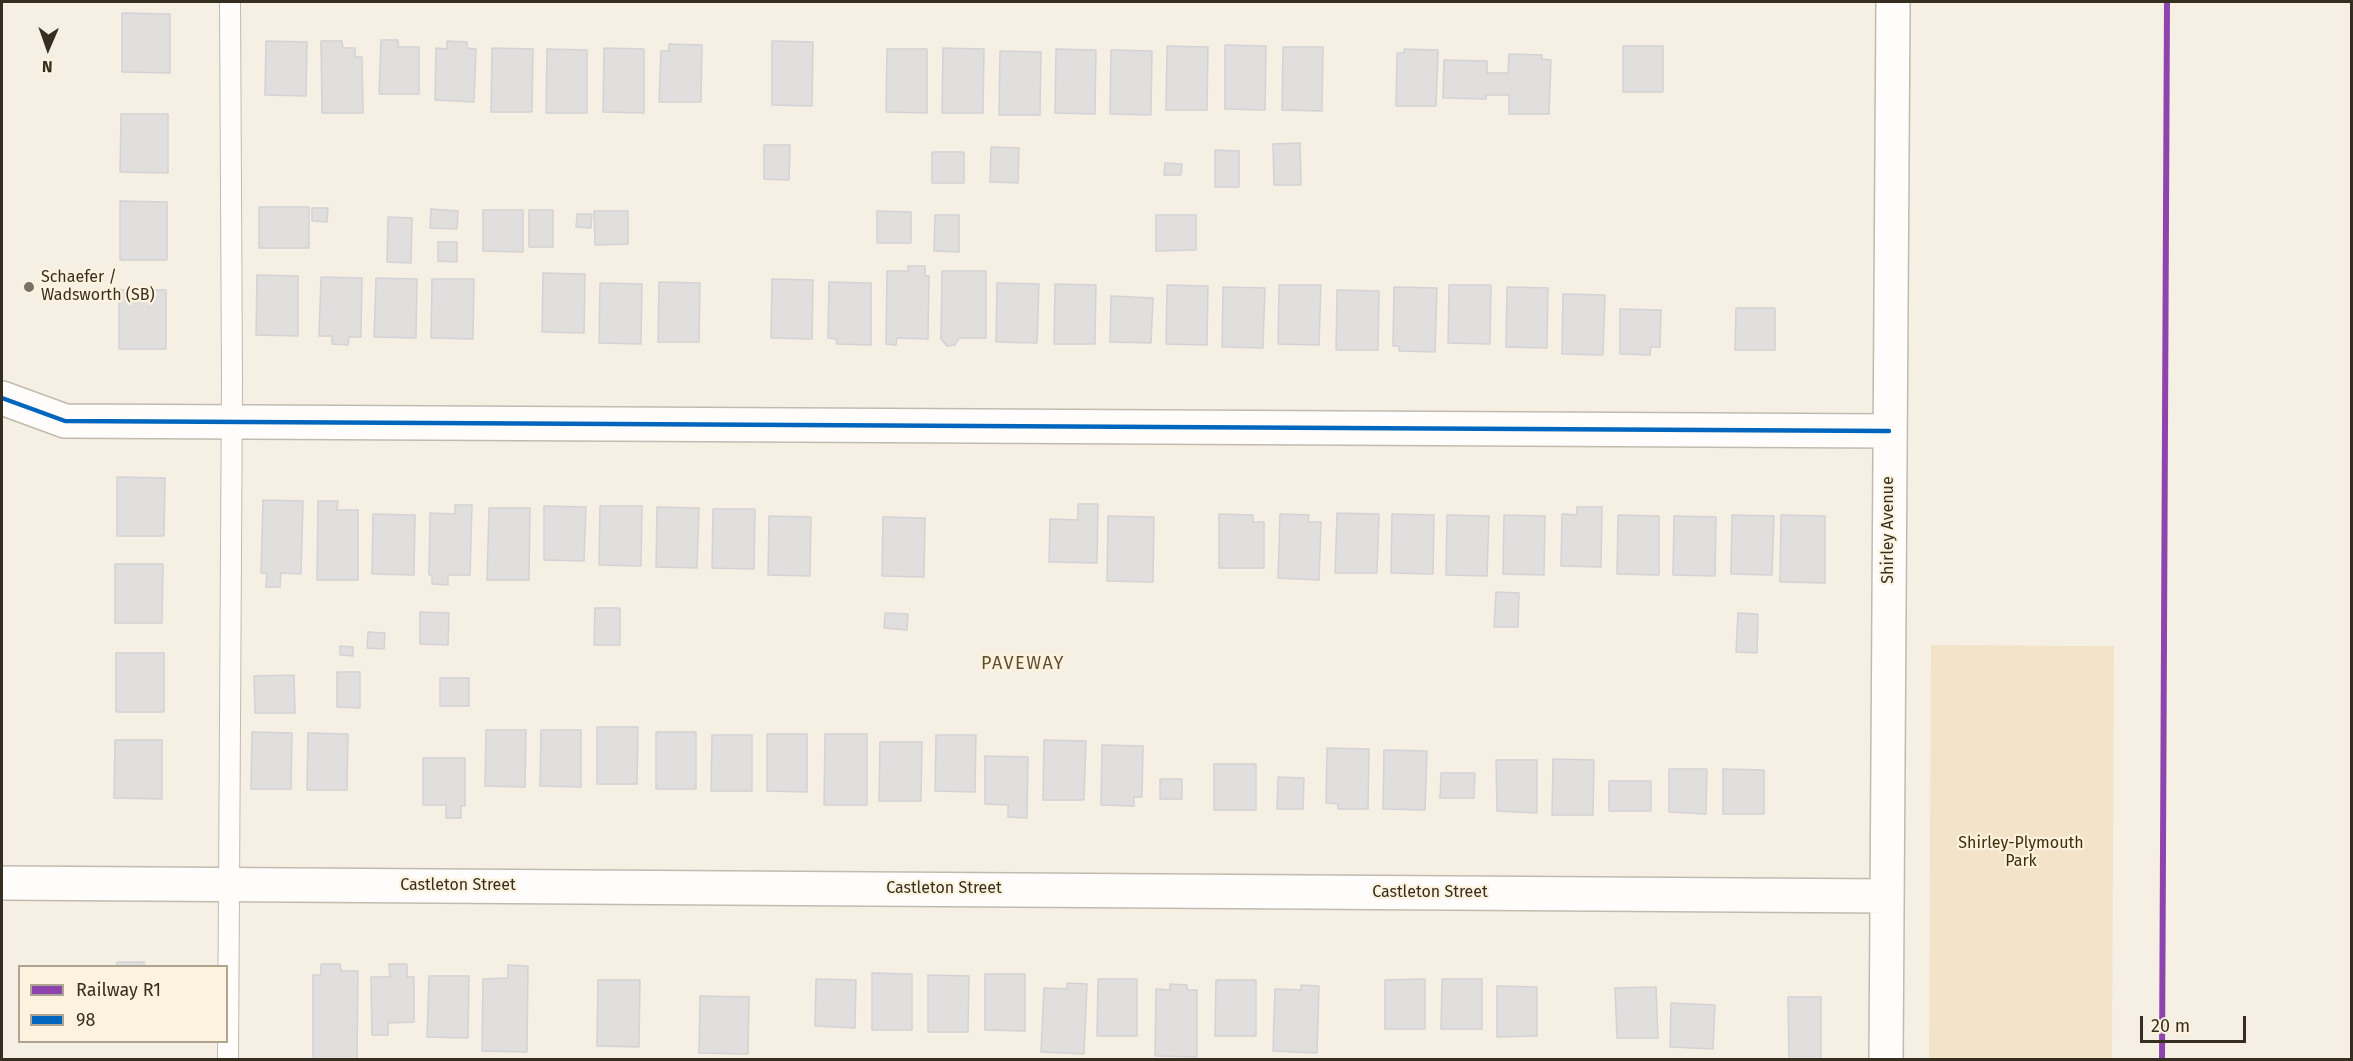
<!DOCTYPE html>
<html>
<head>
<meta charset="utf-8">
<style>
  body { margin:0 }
  #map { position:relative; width:2353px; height:1061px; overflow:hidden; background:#f6f0e4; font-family:"Fira Sans",sans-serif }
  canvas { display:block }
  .frame { position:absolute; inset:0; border:3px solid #352e21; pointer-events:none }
  .legend { position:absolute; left:18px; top:965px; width:210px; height:78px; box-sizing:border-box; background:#fdf2dd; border:2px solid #ada492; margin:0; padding:8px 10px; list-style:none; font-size:18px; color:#352e21 }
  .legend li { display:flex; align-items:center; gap:12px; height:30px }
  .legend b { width:30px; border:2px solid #ada492 }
  .north { position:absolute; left:18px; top:18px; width:60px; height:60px; -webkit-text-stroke:4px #fdf2dd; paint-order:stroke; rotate:182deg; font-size:16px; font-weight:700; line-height:24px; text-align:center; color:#352e21 }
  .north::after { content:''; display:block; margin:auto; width:21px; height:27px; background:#352e21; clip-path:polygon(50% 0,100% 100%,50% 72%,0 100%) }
  .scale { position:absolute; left:2140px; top:1016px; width:106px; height:27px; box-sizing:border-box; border:3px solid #352e21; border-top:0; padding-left:8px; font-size:18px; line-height:21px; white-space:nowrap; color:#352e21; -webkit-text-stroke:4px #fdf2dd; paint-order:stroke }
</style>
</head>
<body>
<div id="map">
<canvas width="2353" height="1061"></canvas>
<div class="frame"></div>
<ul class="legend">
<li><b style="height:8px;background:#8e44ad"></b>Railway R1</li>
<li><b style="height:8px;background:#0065bd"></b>98</li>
</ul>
<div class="north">N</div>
<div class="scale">20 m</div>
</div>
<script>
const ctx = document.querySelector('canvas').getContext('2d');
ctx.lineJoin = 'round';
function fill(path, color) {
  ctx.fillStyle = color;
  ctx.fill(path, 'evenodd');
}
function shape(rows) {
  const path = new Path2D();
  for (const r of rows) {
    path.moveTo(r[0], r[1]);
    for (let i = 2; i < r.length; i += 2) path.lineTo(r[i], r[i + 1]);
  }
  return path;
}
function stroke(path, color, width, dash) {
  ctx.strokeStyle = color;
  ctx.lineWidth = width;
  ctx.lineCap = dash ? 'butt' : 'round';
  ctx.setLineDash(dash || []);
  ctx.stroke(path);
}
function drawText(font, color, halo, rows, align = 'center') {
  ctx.font = font + ' "Fira Sans",sans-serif';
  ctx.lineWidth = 4.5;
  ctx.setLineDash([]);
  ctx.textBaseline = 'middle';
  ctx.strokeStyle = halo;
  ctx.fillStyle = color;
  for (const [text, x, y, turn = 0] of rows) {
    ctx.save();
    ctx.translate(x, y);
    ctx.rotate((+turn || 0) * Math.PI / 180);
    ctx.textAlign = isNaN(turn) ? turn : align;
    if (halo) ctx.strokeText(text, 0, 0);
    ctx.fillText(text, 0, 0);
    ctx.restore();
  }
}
const green = shape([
  [1931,645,2114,646,2112,1059,1929,1059]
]);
const building = shape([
  [122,13,170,14,170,73,122,72,122,13],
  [381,40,398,40,398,47,419,47,419,94,379,94,381,40],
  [266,41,307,42,306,96,265,95,266,41],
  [321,41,342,41,343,48,355,48,355,57,362,57,363,113,322,113,321,41],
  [447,41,467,42,467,48,476,49,474,102,435,100,436,48,447,49,447,41],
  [772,41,813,42,812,106,772,105,772,41],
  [669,44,702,45,701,102,659,102,661,51,669,51,669,44],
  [1225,45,1266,46,1265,110,1225,109,1225,45],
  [1167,46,1208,47,1207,110,1166,110,1167,46],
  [1623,46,1663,46,1663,92,1623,92,1623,46],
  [1283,47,1323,47,1322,111,1282,110,1283,47],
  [492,48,533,49,532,112,491,112,492,48],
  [604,48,644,49,644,113,603,112,604,48],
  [943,48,984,49,983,113,942,113,943,48],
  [547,49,587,50,587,113,546,113,547,49],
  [887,49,927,49,927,113,886,112,887,49],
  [1056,49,1096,50,1095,114,1055,113,1056,49],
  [1404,49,1438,50,1436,106,1396,106,1397,53,1404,53,1404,49],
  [1111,50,1152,51,1151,115,1110,114,1111,50],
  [1000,51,1041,52,1040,115,999,115,1000,51],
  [1509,54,1542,55,1542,59,1551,60,1549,114,1509,114,1509,95,1486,95,1486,99,1443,98,1444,60,1487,61,1487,73,1508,73,1509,54],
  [121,114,168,114,168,173,120,172,121,114],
  [1300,143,1301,185,1274,185,1273,144,1300,143],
  [764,145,790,145,789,180,764,179,764,145],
  [991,147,1019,148,1018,183,990,182,991,147],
  [1215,150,1239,151,1239,187,1215,187,1215,150],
  [932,152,964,152,964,183,932,183,932,152],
  [1165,163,1182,164,1181,175,1164,175,1165,163],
  [120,201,167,202,167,260,120,260,120,201],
  [259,207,309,207,309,248,259,248,259,207],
  [312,208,328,208,327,222,312,221,312,208],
  [431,209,458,211,457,229,430,228,431,209],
  [483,210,523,210,523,252,483,251,483,210],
  [529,210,553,210,553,247,529,247,529,210],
  [594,211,628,211,628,244,595,245,594,211],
  [877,211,911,212,911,243,877,243,877,211],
  [577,214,592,214,591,228,576,227,577,214],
  [935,215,959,215,959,252,934,251,935,215],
  [1156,215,1196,215,1196,250,1156,251,1156,215],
  [388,217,412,218,411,263,387,262,388,217],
  [438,242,457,242,457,262,438,261,438,242],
  [908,266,925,266,925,276,929,276,928,339,897,338,896,345,886,344,887,271,908,271,908,266],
  [942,271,986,271,986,338,959,338,955,345,947,346,941,339,942,271],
  [543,273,585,274,584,333,542,332,543,273],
  [257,275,298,276,298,336,256,335,257,275],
  [321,277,362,278,361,337,349,337,348,345,332,344,332,336,319,336,321,277],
  [376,278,417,279,416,338,374,337,376,278],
  [432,279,474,279,473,339,431,338,432,279],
  [772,279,813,280,812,339,771,338,772,279],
  [659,282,700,283,699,342,658,342,659,282],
  [829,282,871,283,871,345,837,344,836,339,828,338,829,282],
  [600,283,642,284,641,344,599,343,600,283],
  [997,283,1039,284,1037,343,996,342,997,283],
  [1055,284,1096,285,1095,344,1054,344,1055,284],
  [1167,285,1208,286,1207,345,1166,344,1167,285],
  [1279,285,1321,285,1319,345,1278,344,1279,285],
  [1449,285,1491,285,1490,344,1448,343,1449,285],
  [1223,287,1265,288,1263,348,1222,347,1223,287],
  [1394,287,1437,288,1435,352,1399,351,1399,346,1393,346,1394,287],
  [1507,287,1548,288,1547,348,1506,347,1507,287],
  [119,290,166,290,166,349,119,349,119,290],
  [1337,290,1379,291,1378,350,1336,350,1337,290],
  [1563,294,1605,295,1603,355,1562,354,1563,294],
  [1111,296,1153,298,1151,343,1110,342,1111,296],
  [1736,308,1775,308,1775,350,1735,350,1736,308],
  [1620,309,1661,310,1660,347,1651,347,1650,355,1620,354,1620,309],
  [117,477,165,478,164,536,117,536,117,477],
  [263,500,303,501,301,574,281,573,280,587,266,587,267,573,261,573,263,500],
  [318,501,338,501,337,510,358,510,358,580,317,580,318,501],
  [1078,504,1098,504,1097,563,1049,562,1050,519,1078,520,1078,504],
  [455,505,472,505,470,575,448,575,448,585,432,584,432,575,429,575,430,513,455,514,455,505],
  [544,506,586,507,584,561,544,560,544,506],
  [600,506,642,506,641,566,599,565,600,506],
  [657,507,699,508,697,568,656,567,657,507],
  [1577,507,1602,507,1601,567,1561,566,1562,514,1577,515,1577,507],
  [489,508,530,508,529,580,487,580,489,508],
  [713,509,755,509,754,569,712,568,713,509],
  [1337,513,1379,514,1377,573,1335,573,1337,513],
  [373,514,415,515,414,575,372,574,373,514],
  [1219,514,1253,515,1253,522,1264,522,1264,568,1219,568,1219,514],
  [1280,514,1309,515,1308,522,1321,522,1319,580,1278,578,1280,514],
  [1392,514,1434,515,1433,574,1391,573,1392,514],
  [1447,515,1489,516,1487,576,1446,575,1447,515],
  [1504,515,1545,516,1544,575,1503,574,1504,515],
  [1618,515,1659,516,1659,575,1617,574,1618,515],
  [1732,515,1774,516,1772,575,1731,574,1732,515],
  [1781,515,1825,516,1825,583,1780,582,1781,515],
  [769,516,811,517,810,576,768,575,769,516],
  [1108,516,1154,517,1153,582,1107,581,1108,516],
  [1674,516,1716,517,1715,576,1673,575,1674,516],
  [883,517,925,518,924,577,882,576,883,517],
  [115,564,163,564,162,623,115,623,115,564],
  [1496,592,1519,593,1518,627,1494,627,1496,592],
  [595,608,620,608,620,645,594,645,595,608],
  [420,612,449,613,448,645,420,644,420,612],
  [885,613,908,614,907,630,884,628,885,613],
  [1738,613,1758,614,1757,653,1736,652,1738,613],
  [368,632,385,633,384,649,367,648,368,632],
  [340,646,353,647,353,656,340,655,340,646],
  [116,653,164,653,164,712,116,712,116,653],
  [337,672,360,672,360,708,337,707,337,672],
  [294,675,295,713,255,713,254,676,294,675],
  [440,678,469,678,469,706,440,706,440,678],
  [597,727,638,727,637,784,597,784,597,727],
  [486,730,526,730,525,787,485,786,486,730],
  [541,730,581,730,581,787,540,786,541,730],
  [252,732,292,733,291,789,251,789,252,732],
  [656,732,696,732,696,789,656,789,656,732],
  [308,733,348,734,347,790,307,790,308,733],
  [767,734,807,734,807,792,767,791,767,734],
  [825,734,867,734,867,805,824,805,825,734],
  [712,735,752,735,752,791,711,791,712,735],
  [936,735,976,735,975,792,935,791,936,735],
  [115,740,162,740,162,799,114,798,115,740],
  [1044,740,1086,741,1084,800,1043,800,1044,740],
  [880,742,922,742,921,801,879,801,880,742],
  [1102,745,1143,746,1142,797,1134,797,1134,806,1101,805,1102,745],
  [1327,748,1369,749,1368,809,1338,809,1338,804,1326,803,1327,748],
  [1384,750,1427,751,1425,810,1383,809,1384,750],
  [985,756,1028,757,1027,818,1008,817,1008,805,985,804,985,756],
  [423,758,465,758,465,806,461,806,461,818,446,818,446,805,423,805,423,758],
  [1553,759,1594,760,1593,815,1552,815,1553,759],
  [1496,760,1537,760,1537,813,1497,811,1496,760],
  [1214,764,1256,764,1256,810,1214,810,1214,764],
  [1669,769,1707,769,1706,814,1669,812,1669,769],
  [1723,769,1764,770,1764,814,1723,814,1723,769],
  [1441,773,1475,773,1474,798,1440,798,1441,773],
  [1278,777,1304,778,1303,809,1277,809,1278,777],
  [1160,779,1182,779,1182,799,1160,799,1160,779],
  [1609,781,1651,781,1651,811,1609,811,1609,781],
  [117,962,144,962,144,966,117,966,117,962],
  [321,964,340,964,341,971,358,971,357,1060,313,1060,313,975,321,975,321,964],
  [389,964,407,964,407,977,414,977,414,1022,388,1023,388,1035,372,1035,371,977,390,977,389,964],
  [508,965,528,966,527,1052,482,1051,483,979,508,978,508,965],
  [872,973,912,974,912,1030,872,1030,872,973],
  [985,974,1025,974,1025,1031,985,1030,985,974],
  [928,975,969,976,968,1032,928,1032,928,975],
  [429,976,469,976,468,1038,427,1037,429,976],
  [816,979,856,980,855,1028,815,1026,816,979],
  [1098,979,1137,979,1137,1036,1097,1036,1098,979],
  [1425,979,1425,1029,1385,1029,1385,980,1425,979],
  [1442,979,1482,979,1482,1029,1441,1029,1442,979],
  [598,980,640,980,639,1047,597,1046,598,980],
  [1216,980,1256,980,1256,1036,1215,1036,1216,980],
  [1067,983,1087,984,1084,1054,1041,1052,1044,988,1067,989,1067,983],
  [1170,984,1187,985,1187,990,1197,990,1197,1057,1155,1056,1156,989,1170,990,1170,984],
  [1301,985,1319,986,1317,1053,1273,1051,1275,989,1301,990,1301,985],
  [1497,986,1537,987,1537,1036,1497,1037,1497,986],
  [1656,987,1658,1038,1617,1038,1615,988,1656,987],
  [700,996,749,997,748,1054,699,1053,700,996],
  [1788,997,1821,997,1821,1060,1789,1060,1788,997],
  [1671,1003,1715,1005,1713,1049,1670,1047,1671,1003]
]);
const lane = shape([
  [228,1060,232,380,230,2]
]);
const street = shape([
  [2,398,65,421,1889,431],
  [2,883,1886,896],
  [1886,1060,1893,2]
]);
const bus1 = shape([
  [2,398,65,421,1889,431]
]);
const rail1 = shape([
  [2162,1060,2167,2]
]);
const markers = [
  [29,287,6,"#797265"]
];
const poiNames = [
  ["Schaefer /",41,278],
  ["Wadsworth (SB)",41,296]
];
const streetNames = [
  ["Shirley Avenue",1889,530,-90],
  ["Castleton Street",458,886],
  ["Castleton Street",944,889],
  ["Castleton Street",1430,893]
];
const parkNames = [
  ["Shirley-Plymouth",2021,844],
  ["Park",2021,862]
];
const neighbourhoodNames = [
  ["PAVEWAY",1023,664]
];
fill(green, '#f2e3c9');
fill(building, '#e1dede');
stroke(building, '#d4d2d4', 1.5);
stroke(lane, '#c1bbaf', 22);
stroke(street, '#c1bbaf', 36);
stroke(lane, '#fefdfb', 20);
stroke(street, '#fefdfb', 33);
stroke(bus1, '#0065bd', 4.5);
stroke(rail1, '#8e44ad', 6);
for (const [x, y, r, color] of markers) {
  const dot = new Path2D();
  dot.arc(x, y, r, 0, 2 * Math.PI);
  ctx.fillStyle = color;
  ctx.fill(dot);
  stroke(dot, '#fdf2dd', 2);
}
drawText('16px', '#352e21', '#fdf2dd', poiNames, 'left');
drawText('16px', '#352e21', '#fdf2dd', streetNames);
drawText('16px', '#3e2e0c', '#fdf2dd', parkNames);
ctx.letterSpacing = '1.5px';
drawText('18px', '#5e4f31', '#fdf2dd', neighbourhoodNames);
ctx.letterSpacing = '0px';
</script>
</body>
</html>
